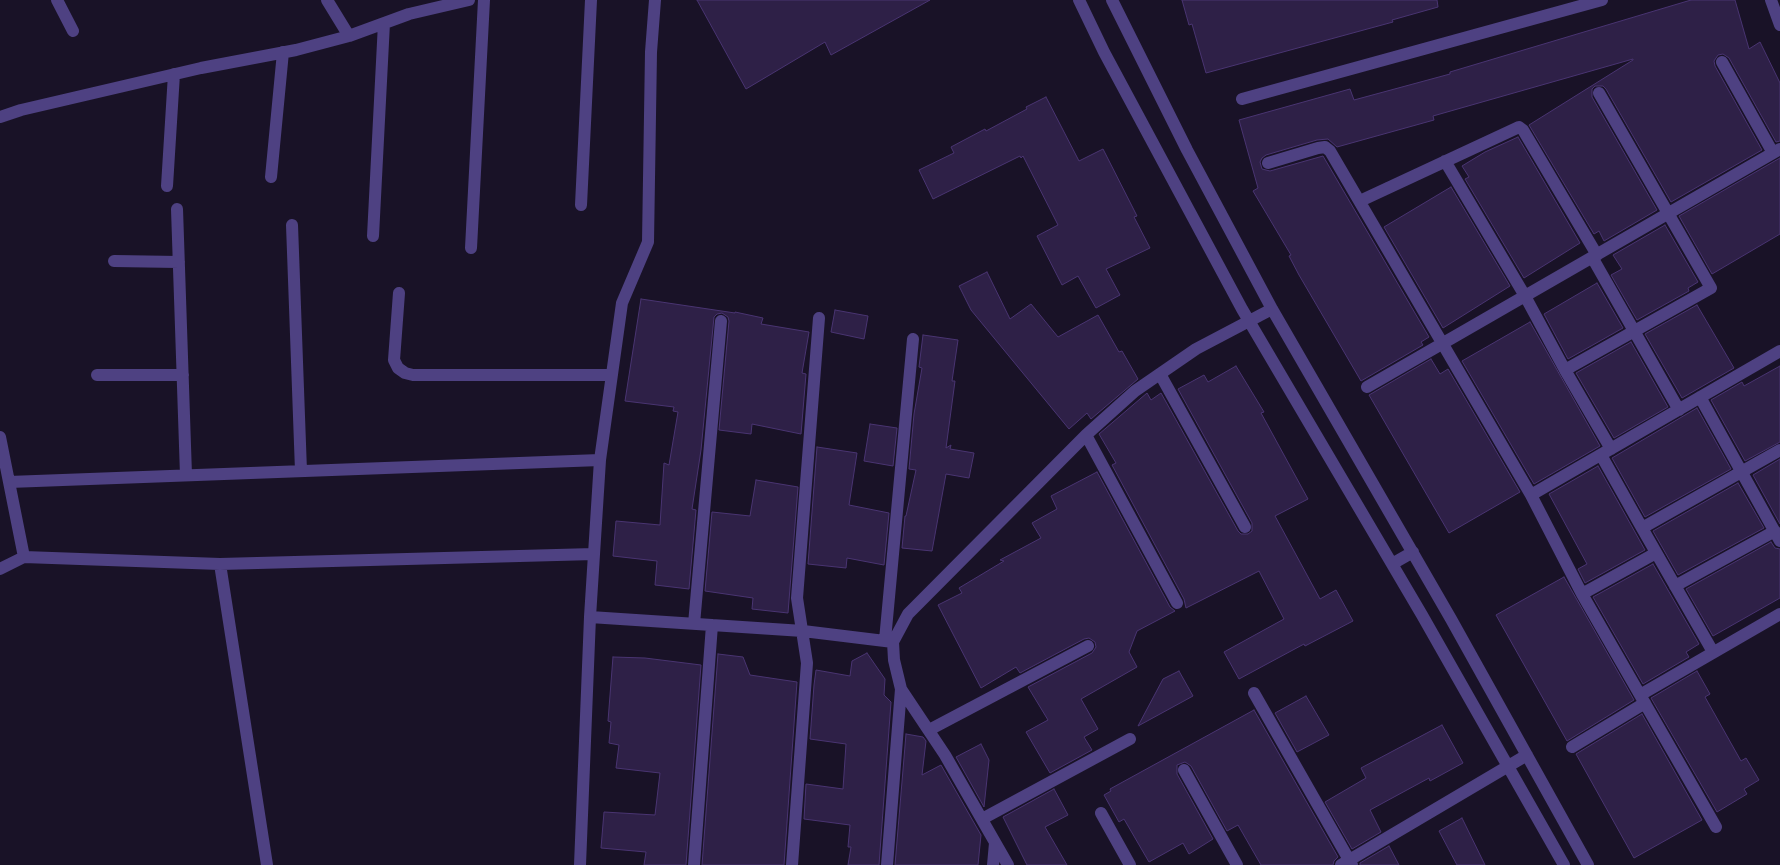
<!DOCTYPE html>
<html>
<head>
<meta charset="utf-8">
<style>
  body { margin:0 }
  canvas { display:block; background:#191227 }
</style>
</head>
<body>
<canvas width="1780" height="865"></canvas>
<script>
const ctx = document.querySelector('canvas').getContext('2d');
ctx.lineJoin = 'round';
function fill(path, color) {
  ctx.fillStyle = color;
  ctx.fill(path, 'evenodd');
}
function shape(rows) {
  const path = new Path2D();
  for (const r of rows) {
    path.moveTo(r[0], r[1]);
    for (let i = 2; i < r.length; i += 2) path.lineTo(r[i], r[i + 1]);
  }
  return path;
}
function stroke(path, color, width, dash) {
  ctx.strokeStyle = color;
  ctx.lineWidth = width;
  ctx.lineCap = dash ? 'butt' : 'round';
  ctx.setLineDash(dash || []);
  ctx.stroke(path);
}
const building = shape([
  [697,0,930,0,831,55,825,42,746,89,697,0],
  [1182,0,1437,0,1438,7,1392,20,1393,22,1206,73,1192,24,1189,25,1182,0],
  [1691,0,1735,0,1749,49,1760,42,1780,83,1780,141,1776,142,1729,58,1723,54,1718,55,1714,61,1715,66,1762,150,1671,202,1606,89,1603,86,1595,86,1592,89,1592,97,1657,210,1604,241,1599,231,1594,234,1529,125,1633,60,1633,59,1433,116,1434,120,1337,147,1328,139,1317,140,1266,155,1262,158,1260,162,1262,169,1270,171,1323,156,1429,337,1421,342,1423,345,1361,381,1299,275,1289,256,1291,255,1253,191,1258,188,1239,120,1350,89,1354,100,1450,74,1450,72,1691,0],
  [1046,97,1079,161,1103,149,1137,216,1134,217,1150,248,1106,269,1120,295,1096,308,1078,276,1062,285,1037,236,1058,225,1023,156,1021,158,1020,156,933,199,919,170,954,153,951,147,985,129,986,131,1027,109,1026,107,1046,97],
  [1518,137,1580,243,1524,278,1465,179,1469,177,1462,166,1485,152,1518,137],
  [1780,158,1780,234,1712,274,1679,216,1780,158],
  [1451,187,1510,286,1443,328,1384,227,1451,187],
  [1665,225,1698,282,1688,288,1689,291,1637,320,1611,275,1622,269,1613,255,1665,225],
  [987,272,1010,319,1031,304,1058,337,1098,315,1119,352,1122,351,1138,379,1091,419,1087,413,1069,429,971,310,959,286,987,272],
  [1597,283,1623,328,1568,359,1544,314,1597,283],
  [641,299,735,313,735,312,763,318,761,324,809,332,802,373,806,374,801,434,752,424,751,434,719,430,729,321,728,317,722,313,717,314,714,317,701,450,692,509,696,510,689,589,655,585,657,561,613,556,616,521,660,525,664,463,669,465,678,412,673,411,674,407,625,401,641,299],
  [1697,305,1734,368,1682,398,1645,334,1697,305],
  [835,310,868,316,864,339,831,332,835,310],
  [1530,322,1600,446,1534,484,1462,361,1530,322],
  [923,335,958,340,952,381,955,381,946,448,951,445,950,449,974,453,969,478,946,474,932,551,902,548,905,516,906,516,916,470,909,469,914,414,922,368,919,367,923,335],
  [1631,342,1668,407,1614,438,1576,373,1631,342],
  [1431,359,1440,374,1448,369,1520,492,1449,533,1369,395,1431,359],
  [1236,366,1264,412,1261,413,1308,499,1275,516,1320,599,1336,590,1353,621,1305,646,1304,644,1239,679,1224,652,1284,619,1259,571,1186,608,1184,599,1112,465,1116,463,1099,434,1147,393,1151,400,1161,393,1238,531,1241,534,1248,534,1252,531,1252,523,1178,389,1204,375,1208,382,1236,366],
  [1780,366,1780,442,1745,461,1711,400,1742,382,1744,386,1780,366],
  [1697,408,1731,469,1645,517,1612,458,1697,408],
  [870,424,897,428,893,466,864,461,870,424],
  [817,447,857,453,849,505,889,513,884,565,847,558,846,568,808,564,817,447],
  [1780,459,1780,524,1753,475,1780,459],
  [1598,466,1645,550,1585,583,1578,569,1587,564,1549,494,1598,466],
  [1097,472,1170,607,1175,611,1137,631,1129,652,1137,667,1081,699,1098,729,1084,737,1092,750,1050,773,1026,732,1048,720,1028,687,1092,653,1096,647,1095,642,1089,638,1084,639,1020,673,1016,667,981,688,938,605,962,593,959,588,1004,561,1000,560,1041,538,1032,523,1057,509,1051,496,1097,472],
  [756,480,798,487,788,613,752,609,753,598,705,591,712,512,750,516,756,480],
  [1738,483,1764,528,1678,575,1653,531,1738,483],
  [1771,542,1775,548,1780,549,1780,598,1713,636,1686,589,1771,542],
  [1653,564,1699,644,1686,652,1689,657,1643,684,1593,597,1653,564],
  [1564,577,1634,700,1567,741,1496,615,1564,577],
  [867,653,885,679,884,695,891,702,879,865,848,865,851,847,848,847,850,825,804,819,806,784,843,789,846,744,810,739,814,685,816,670,850,676,852,661,867,653],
  [718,654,743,657,750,675,797,682,784,865,702,865,718,654],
  [613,657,645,658,701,665,686,865,644,865,646,852,601,848,604,812,655,815,660,773,616,768,619,745,609,743,611,722,608,721,613,657],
  [1179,671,1193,696,1138,726,1163,679,1179,671],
  [1697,671,1710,694,1705,697,1741,761,1746,758,1759,780,1744,789,1747,794,1717,812,1651,698,1697,671],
  [1306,696,1329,735,1297,752,1275,713,1306,696],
  [1254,710,1338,857,1334,861,1333,865,1261,865,1238,825,1227,831,1191,766,1185,762,1177,765,1177,774,1213,839,1189,854,1183,843,1149,862,1124,819,1119,822,1104,795,1111,791,1110,789,1254,710],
  [1642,714,1702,820,1634,858,1576,754,1642,714],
  [1442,725,1463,763,1430,781,1429,778,1370,810,1381,832,1352,849,1325,802,1366,778,1361,768,1442,725],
  [906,734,923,737,926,741,922,775,941,765,981,835,978,865,895,865,906,734],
  [981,744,989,760,984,807,956,757,981,744],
  [1054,789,1068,815,1045,827,1067,865,1027,865,1003,817,1054,789],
  [1462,818,1485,865,1457,865,1439,831,1462,818],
  [1389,846,1399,865,1360,865,1360,863,1389,846]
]);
const minor = shape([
  [57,0,73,31],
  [327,0,349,36],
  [1079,0,1104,52,1242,309,1422,615,1564,865],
  [1112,0,1187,150,1272,309,1451,619,1588,865],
  [1771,0,1780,25],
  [1722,62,1773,153],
  [1599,93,1711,288,1565,370,1611,449],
  [1242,99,1602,0],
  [0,117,21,110,201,68,296,50,349,36,409,14,469,0],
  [1445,161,1525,296,1565,370],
  [1268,163,1318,148,1325,147,1330,151,1531,495,1780,351],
  [271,177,283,52],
  [167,186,174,74],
  [1360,201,1519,127,1523,130,1597,255],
  [581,205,591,0],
  [177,209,186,475],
  [292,225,301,471],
  [373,236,384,23],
  [471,248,484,0],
  [1592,257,1679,410],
  [114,261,179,262],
  [399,293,394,360,398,368,405,373,413,375,612,375],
  [1160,374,1245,527],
  [97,375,183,375],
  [1367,387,1780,149],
  [1700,397,1780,541],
  [1086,435,1177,603],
  [0,437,24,557,0,569],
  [1601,455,1642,528,1780,450],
  [9,482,600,460],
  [1531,495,1582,594,1716,827],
  [1642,528,1713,652],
  [24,557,220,564,594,554],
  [220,564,267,865],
  [1392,564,1413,552],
  [1675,586,1775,531],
  [1582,594,1656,553],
  [590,617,803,631,893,642],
  [694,624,721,321],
  [885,640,913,339],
  [1254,693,1352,865],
  [1640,695,1780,614],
  [929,730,1088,646],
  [1572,747,1645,703],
  [1184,770,1237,865],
  [1101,813,1130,865],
  [982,819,1130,739],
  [580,865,590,617,600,460,622,303,648,242,651,52,655,0],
  [694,865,712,625],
  [792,865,807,663,797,598,819,318],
  [887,865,901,689],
  [993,865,995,843],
  [1008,865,945,755,901,689,894,660,893,642,908,614,1086,435,1135,391,1196,349,1272,309],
  [1341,865,1527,755]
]);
fill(building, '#2e2047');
stroke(building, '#493471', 1);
stroke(minor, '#4e4182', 12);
</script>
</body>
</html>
